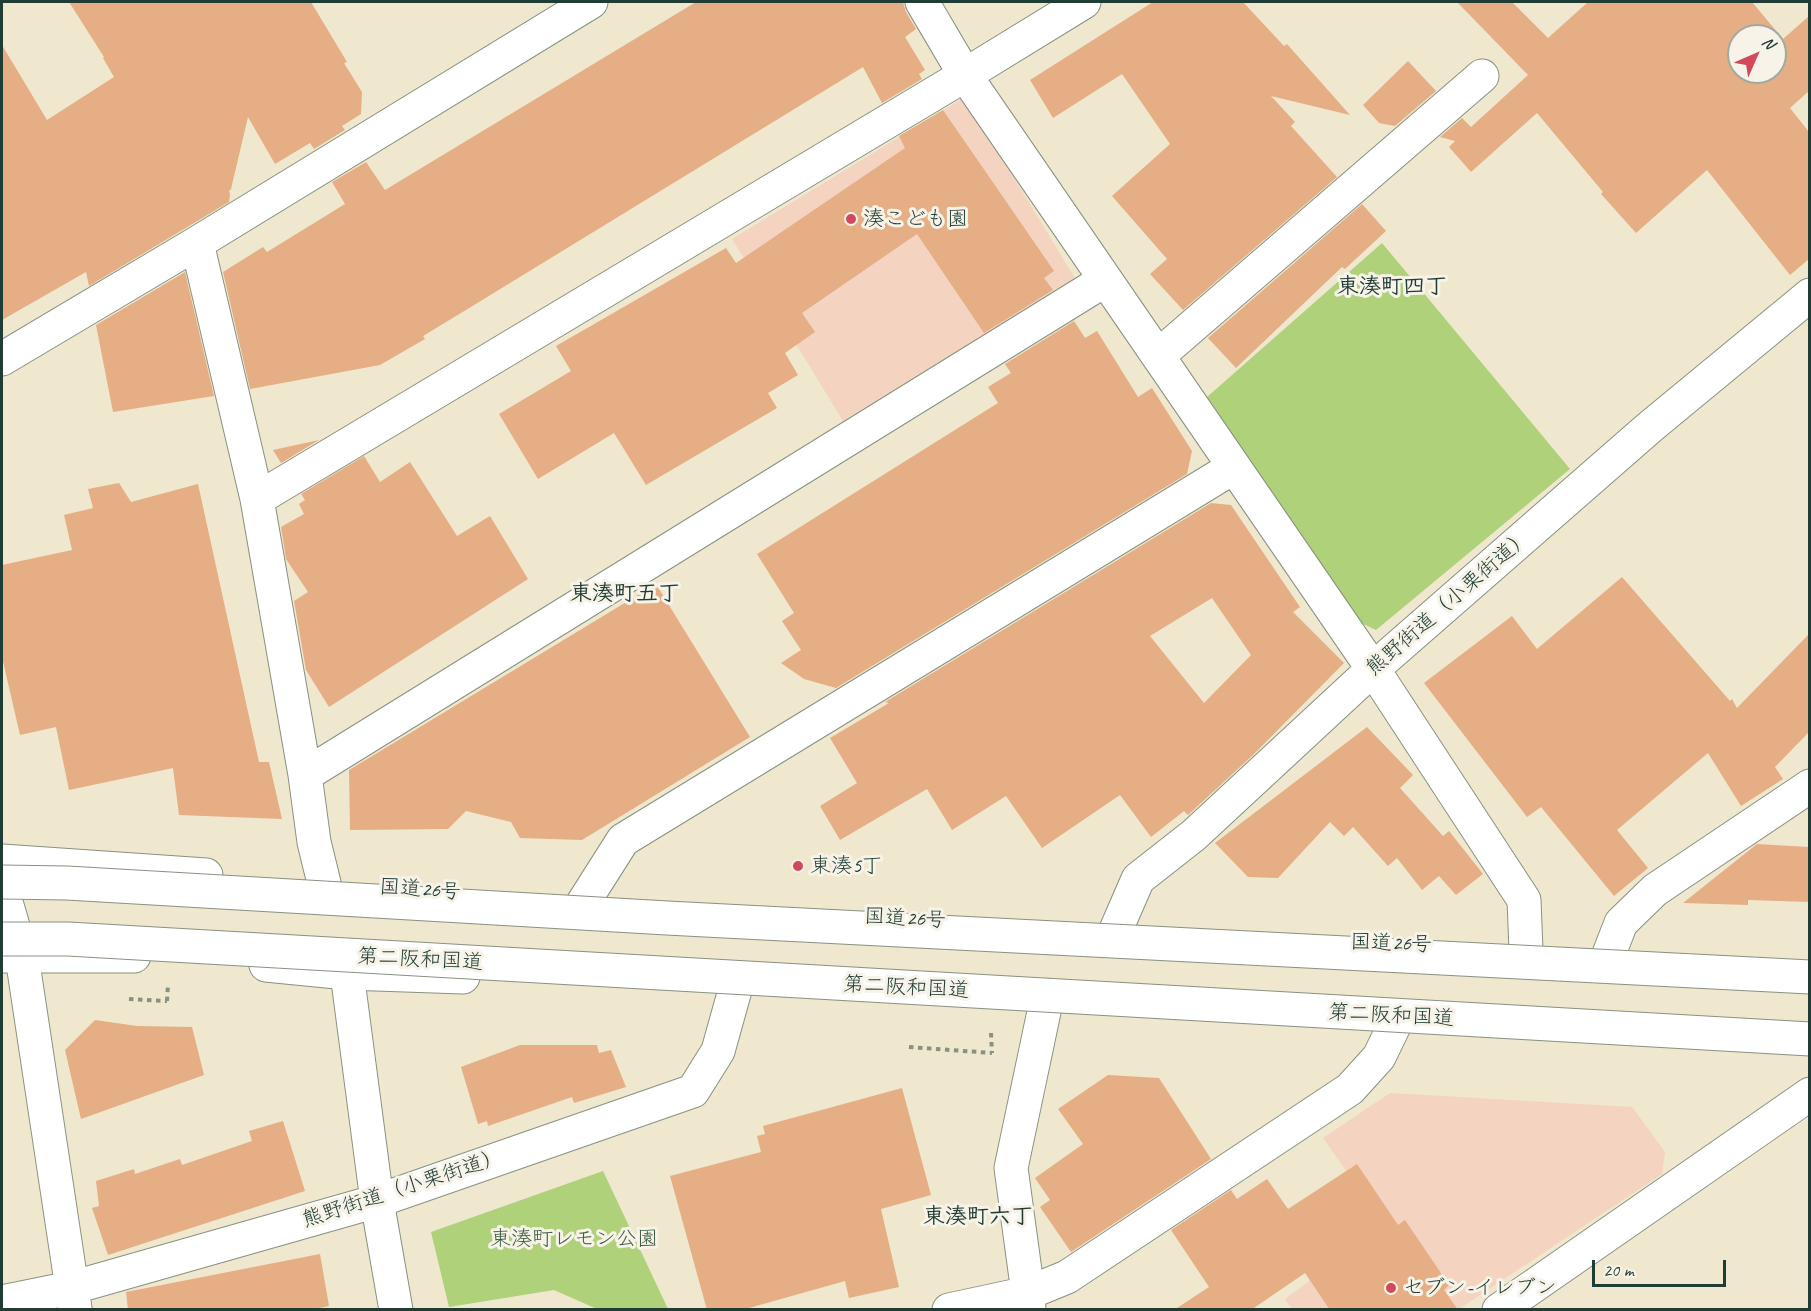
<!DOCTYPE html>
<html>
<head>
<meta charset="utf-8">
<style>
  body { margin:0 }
  #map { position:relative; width:1811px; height:1311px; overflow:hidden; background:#efe7ce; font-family:Caveat,sans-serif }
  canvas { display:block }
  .frame { position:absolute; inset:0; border:3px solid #1f3d34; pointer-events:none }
  .north { position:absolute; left:1727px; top:24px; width:60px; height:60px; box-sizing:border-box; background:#f7f3e8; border:2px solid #a1aaa0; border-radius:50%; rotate:45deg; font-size:16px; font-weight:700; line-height:24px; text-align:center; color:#1f3d34 }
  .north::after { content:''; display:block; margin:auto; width:21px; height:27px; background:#d1495b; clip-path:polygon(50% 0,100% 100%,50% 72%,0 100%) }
  .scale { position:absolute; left:1592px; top:1260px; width:134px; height:27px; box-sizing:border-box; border:3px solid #1f3d34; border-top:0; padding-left:8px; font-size:18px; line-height:21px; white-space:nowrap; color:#1f3d34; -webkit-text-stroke:4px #f7f3e8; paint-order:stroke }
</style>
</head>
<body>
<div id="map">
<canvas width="1811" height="1311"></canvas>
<div class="frame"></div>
<div class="north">N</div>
<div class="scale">20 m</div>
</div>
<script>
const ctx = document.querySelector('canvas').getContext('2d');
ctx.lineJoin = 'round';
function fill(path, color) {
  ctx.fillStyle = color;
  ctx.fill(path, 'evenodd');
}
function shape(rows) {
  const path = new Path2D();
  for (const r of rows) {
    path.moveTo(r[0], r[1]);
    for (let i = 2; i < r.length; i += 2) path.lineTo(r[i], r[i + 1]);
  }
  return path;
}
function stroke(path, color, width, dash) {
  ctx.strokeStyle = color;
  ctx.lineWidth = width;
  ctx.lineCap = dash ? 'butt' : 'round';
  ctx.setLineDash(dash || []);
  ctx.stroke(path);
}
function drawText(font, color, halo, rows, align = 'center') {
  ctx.font = font + ' Caveat,"Klee One",sans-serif';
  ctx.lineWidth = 6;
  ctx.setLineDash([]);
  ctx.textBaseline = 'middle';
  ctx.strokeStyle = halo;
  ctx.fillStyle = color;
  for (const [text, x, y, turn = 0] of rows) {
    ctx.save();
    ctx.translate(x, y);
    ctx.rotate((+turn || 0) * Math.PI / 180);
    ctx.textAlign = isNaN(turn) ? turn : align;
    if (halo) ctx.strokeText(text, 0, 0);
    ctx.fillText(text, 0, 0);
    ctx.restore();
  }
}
const built = shape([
  [965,97,1076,280,843,421,732,239],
  [1390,1093,1632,1107,1665,1152,1662,1174,1459,1309,1292,1309,1285,1299,1384,1225,1323,1138]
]);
const green = shape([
  [1382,243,1570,469,1376,630,1357,621,1207,397],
  [603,1171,668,1309,597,1309,554,1290,449,1307,431,1232]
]);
const building = shape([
  [69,2,311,2,347,62,344,63,362,92,361,114,342,126,345,130,314,149,310,143,275,164,248,117,231,189,229,191,230,194,229,202,89,286,86,272,2,320,2,45,47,120,114,77,103,58,104,57],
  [696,2,903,2,906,12,916,29,905,37,925,70,919,74,922,79,882,103,863,67,461,313,423,336,425,339,380,365,250,389,223,272,263,247,267,252,345,204,332,182,366,162,385,190],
  [1153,2,1243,2,1284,46,1287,44,1350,115,1271,96,1295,122,1291,126,1337,177,1183,310,1150,274,1167,259,1112,196,1170,144,1122,74,1053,118,1030,80],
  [1457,2,1512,2,1548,38,1588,2,1752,2,1783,39,1809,16,1809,91,1790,108,1809,132,1809,259,1790,275,1707,170,1636,233,1601,194,1603,192,1537,113,1471,172,1449,147,1455,141,1440,137,1462,118,1471,127,1528,75],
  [1739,36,1775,36,1775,72,1739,72],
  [1408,61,1436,91,1395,126,1379,123,1363,105],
  [943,110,1054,271,1044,278,1053,290,984,333,917,234,802,313,815,332,785,353,798,375,768,393,777,408,646,485,614,433,538,479,499,414,571,371,556,346,726,248,736,263,905,148,899,136],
  [1362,204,1386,231,1345,269,1342,267,1236,368,1208,338],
  [185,272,214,396,113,412,96,325],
  [1074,321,1085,338,1097,331,1138,397,1152,388,1192,451,1187,474,836,688,804,679,781,663,801,650,782,621,794,613,757,554,998,403,988,387,1011,373,1005,364],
  [319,440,281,463,273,450],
  [364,456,380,482,410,462,457,536,490,516,528,579,329,707,306,670,294,601,308,592,286,559,281,527,304,514,299,504,305,500,301,494],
  [119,483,131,502,198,484,259,762,269,762,282,819,179,815,173,768,69,790,56,727,20,735,2,657,2,565,72,550,64,515,93,508,88,489],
  [1211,503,1231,505,1300,607,1293,612,1344,663,1253,755,1188,815,1184,811,1151,837,1120,795,1042,848,1006,796,952,830,927,789,840,840,820,806,857,783,830,738,889,703,885,702],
  [1212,598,1251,655,1204,703,1150,636],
  [1622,577,1730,701,1732,699,1737,708,1809,634,1809,732,1775,767,1783,779,1741,806,1708,753,1617,830,1648,868,1614,896,1541,807,1527,817,1424,683,1512,616,1537,649],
  [656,584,750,737,582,840,520,838,511,822,466,811,448,829,350,830,349,770],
  [1367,727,1413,775,1400,788,1443,836,1449,831,1483,874,1456,895,1439,876,1422,890,1397,858,1388,866,1353,827,1344,836,1330,822,1278,878,1248,877,1215,843],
  [1757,844,1809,847,1809,902,1748,900,1748,905,1683,903],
  [95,1020,137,1026,192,1027,204,1075,81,1119,65,1050],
  [520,1045,597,1045,599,1053,611,1050,626,1087,574,1103,572,1097,488,1126,487,1121,478,1124,461,1067],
  [1108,1075,1159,1078,1211,1159,1071,1252,1040,1207,1050,1200,1035,1178,1083,1144,1058,1109],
  [902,1088,931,1195,881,1209,899,1287,849,1298,845,1281,742,1310,707,1310,670,1176,761,1152,757,1136,765,1134,763,1126],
  [283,1121,305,1191,108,1255,92,1208,99,1206,96,1181,134,1169,135,1174,180,1159,182,1165,252,1141,249,1131],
  [1357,1164,1398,1225,1405,1220,1449,1285,1444,1290,1458,1310,1330,1310,1305,1273,1251,1310,1174,1310,1209,1287,1171,1230,1231,1190,1237,1199,1267,1179,1288,1209],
  [320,1254,329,1306,309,1310,128,1310,126,1292]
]);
const path = shape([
  [129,999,167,1001],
  [909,1047,992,1053]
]);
const minor = shape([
  [922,2,965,75,1373,669,1524,900,1526,950],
  [197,243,257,499,305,775,314,842,324,883],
  [1158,356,1482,76],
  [2,359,197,243,591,2],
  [257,499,965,75,1084,2],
  [305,775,1105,280],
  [2,888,22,957,75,1308],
  [583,903,623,840,1234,467],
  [1115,932,1138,879,1194,835,1373,669,1650,427,1810,295],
  [1607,959,1621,923,1655,890,1810,786],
  [347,973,377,1201,396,1310],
  [2,1302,71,1288,377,1201,693,1091,718,1051,735,990],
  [949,1310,1028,1293,1067,1277,1350,1089,1379,1057,1394,1026],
  [1029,1310,1028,1293,1011,1168,1045,1007],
  [1499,1310,1810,1094]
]);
const highway = shape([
  [2,861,206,875],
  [2,956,134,956],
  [266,965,347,973,463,977]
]);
const pathBridge = shape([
  [167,1001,168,984],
  [991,1033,992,1053]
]);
const highwayBridge = shape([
  [2,882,67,883,667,918,1810,977],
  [2,939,68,939,1810,1039]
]);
const markers = [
  [851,219,6,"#d1495b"],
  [798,866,6,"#d1495b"],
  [1391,1288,6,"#d1495b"]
];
const poiNames = [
  ["湊こども園",863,219],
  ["東湊5丁",810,866],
  ["セブン-イレブン",1403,1288]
];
const streetNames = [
  ["熊野街道（小栗街道）",1449,603,-41],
  ["国道26号",420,890,4],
  ["国道26号",905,919,3],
  ["国道26号",1391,944,2],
  ["第二阪和国道",420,960,3],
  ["第二阪和国道",906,988,3],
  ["第二阪和国道",1391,1016,3],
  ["熊野街道（小栗街道）",403,1189,-18]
];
const parkNames = [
  ["東湊町レモン公園",574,1239]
];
const neighbourhoodNames = [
  ["東湊町四丁",1392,287],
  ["東湊町五丁",625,594],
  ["東湊町六丁",978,1217]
];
fill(built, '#f4d3c0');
fill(green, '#aed17a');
fill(building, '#e5ae85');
stroke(minor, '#879281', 35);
stroke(highway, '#879281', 35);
stroke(path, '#879281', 4, [4.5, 4.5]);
stroke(minor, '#fff', 33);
stroke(highway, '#fff', 33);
stroke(highwayBridge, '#879281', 35, []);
stroke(pathBridge, '#879281', 4, [4.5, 4.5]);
stroke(highwayBridge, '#fff', 33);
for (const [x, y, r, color] of markers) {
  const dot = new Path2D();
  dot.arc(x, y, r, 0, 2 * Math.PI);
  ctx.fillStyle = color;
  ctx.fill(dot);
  stroke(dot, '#f7f3e8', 2);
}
drawText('21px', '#1f3d34', '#f7f3e8', poiNames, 'left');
drawText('21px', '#1f3d34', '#f7f3e8', streetNames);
drawText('21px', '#3c5b42', '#f7f3e8', parkNames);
drawText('bold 22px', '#1f3d34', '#f7f3e8', neighbourhoodNames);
</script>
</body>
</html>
